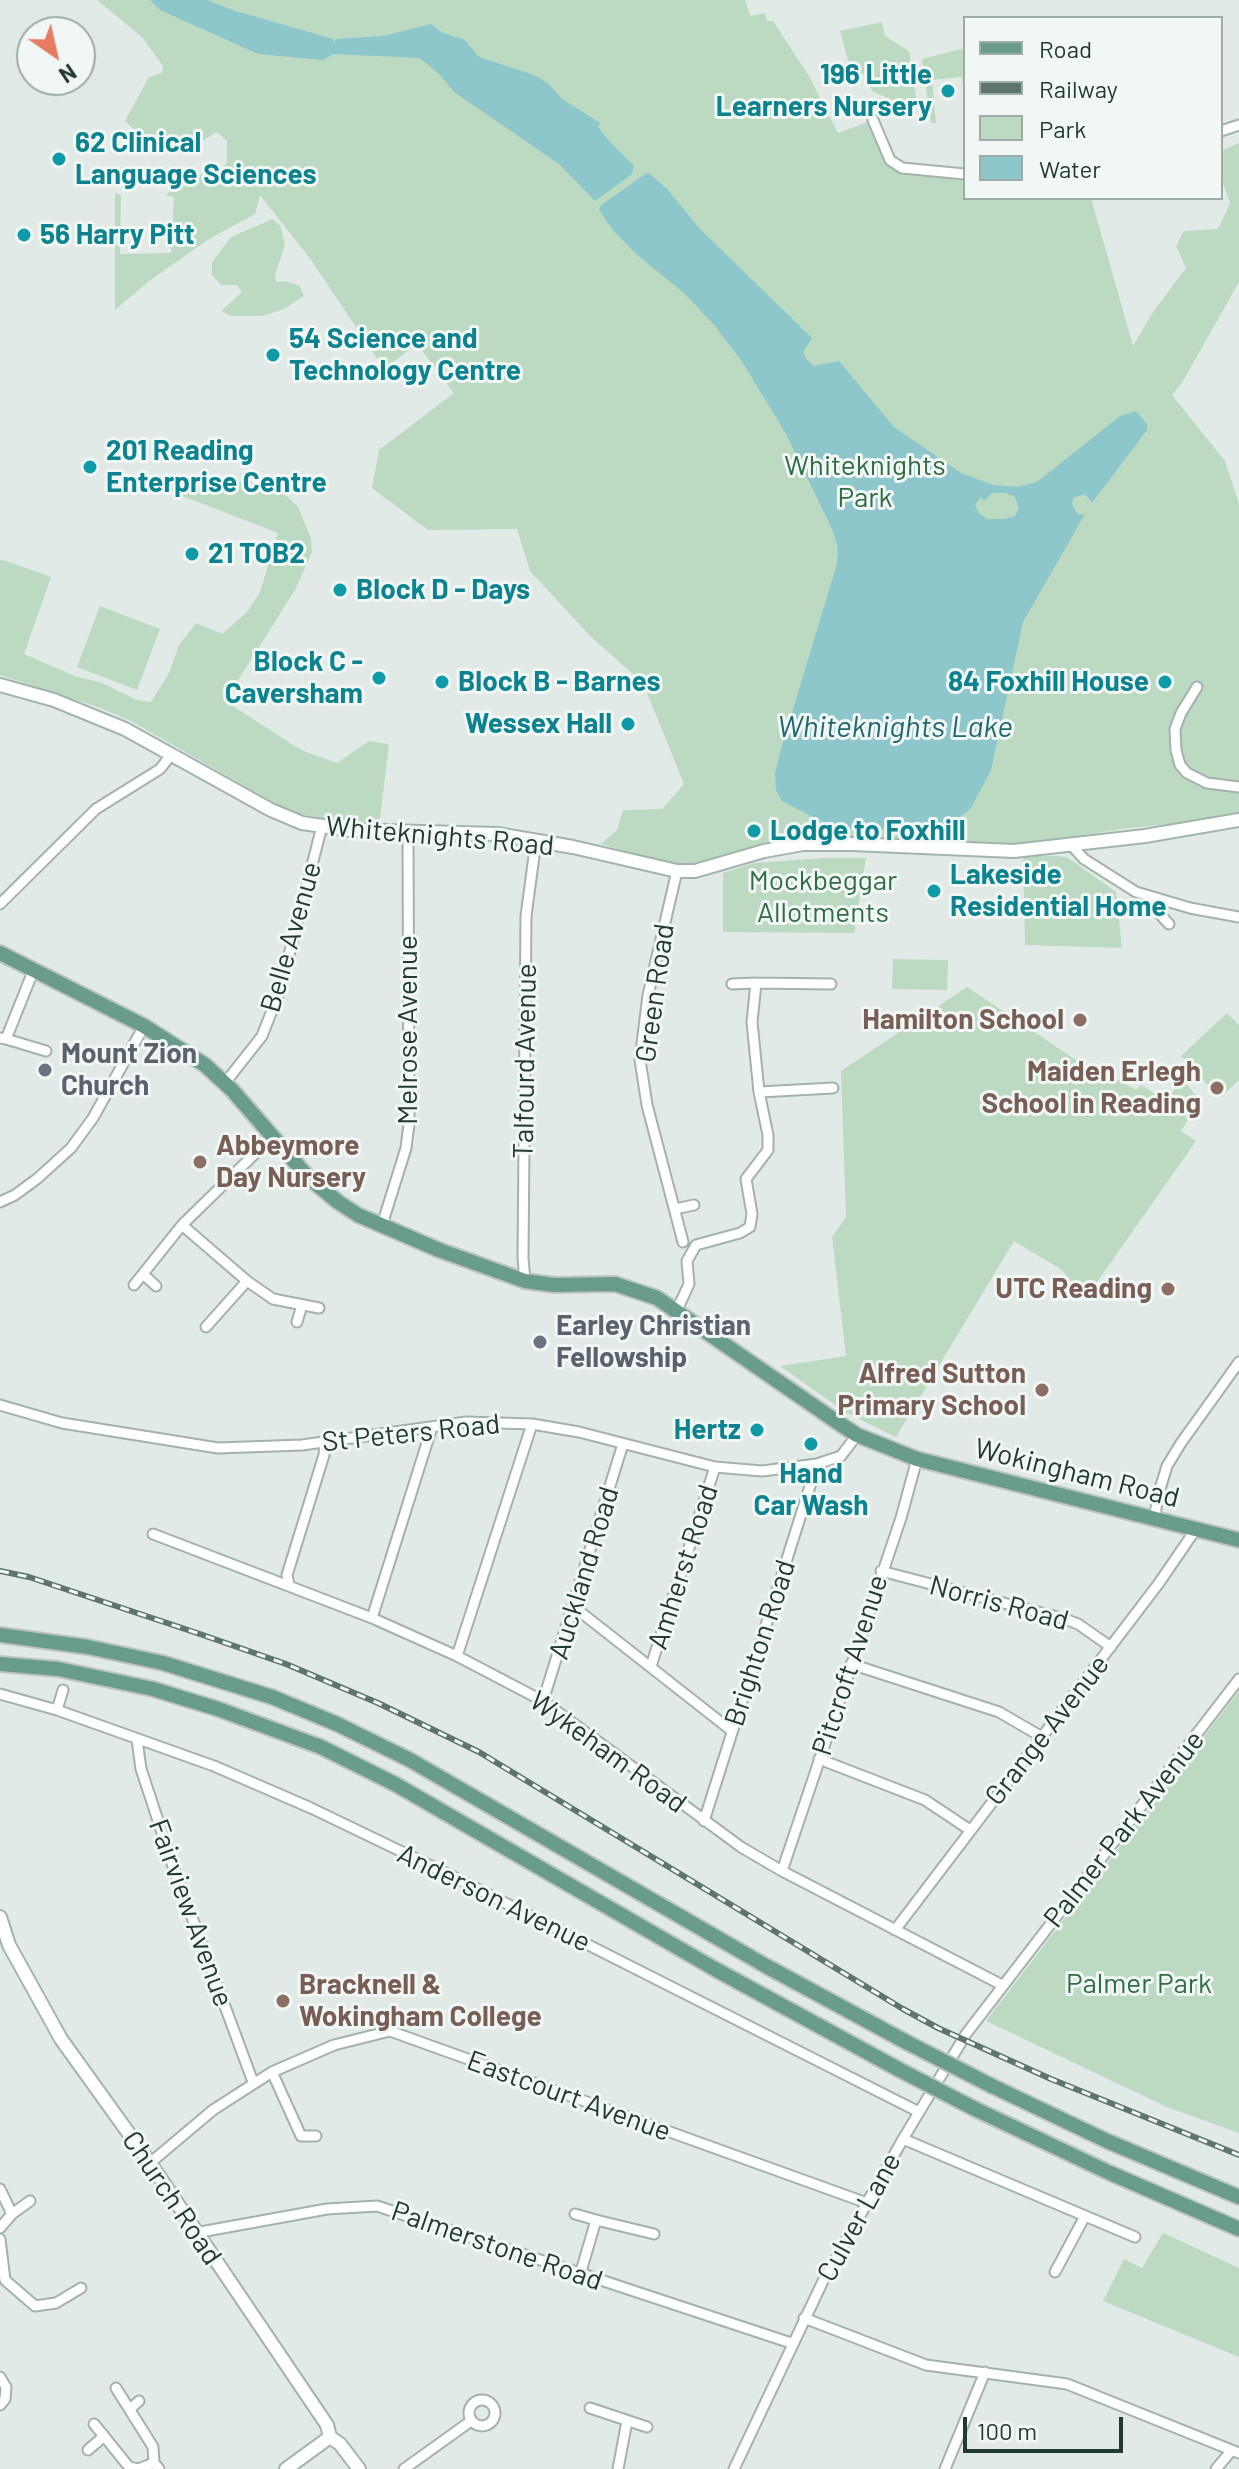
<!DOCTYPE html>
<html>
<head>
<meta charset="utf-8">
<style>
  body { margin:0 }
  #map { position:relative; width:1239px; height:2469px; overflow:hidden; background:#e1eae6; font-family:Barlow,sans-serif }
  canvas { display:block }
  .legend { position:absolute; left:963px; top:16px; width:260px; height:184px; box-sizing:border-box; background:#f1f7f4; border:2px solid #9faba6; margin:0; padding:10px 14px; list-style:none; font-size:24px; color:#233a32 }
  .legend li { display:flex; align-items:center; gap:16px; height:40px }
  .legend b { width:40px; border:2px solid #9faba6 }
  .north { position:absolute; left:16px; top:16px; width:80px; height:80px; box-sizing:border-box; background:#f1f7f4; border:2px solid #9faba6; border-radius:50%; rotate:146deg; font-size:22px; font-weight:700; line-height:32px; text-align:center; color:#233a32 }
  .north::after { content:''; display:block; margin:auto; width:28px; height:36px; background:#e67b64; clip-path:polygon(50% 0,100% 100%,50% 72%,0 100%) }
  .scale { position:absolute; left:963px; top:2417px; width:160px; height:36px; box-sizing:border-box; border:4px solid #233a32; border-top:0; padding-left:10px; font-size:24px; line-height:28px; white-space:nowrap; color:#233a32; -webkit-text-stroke:6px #f1f7f4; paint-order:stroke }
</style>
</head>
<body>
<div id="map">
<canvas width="1239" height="2469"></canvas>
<ul class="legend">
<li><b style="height:10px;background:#699c8c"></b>Road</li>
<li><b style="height:10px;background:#5d756d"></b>Railway</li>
<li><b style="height:22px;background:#bcdac2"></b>Park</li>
<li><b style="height:22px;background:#8dc6cb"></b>Water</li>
</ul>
<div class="north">N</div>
<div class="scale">100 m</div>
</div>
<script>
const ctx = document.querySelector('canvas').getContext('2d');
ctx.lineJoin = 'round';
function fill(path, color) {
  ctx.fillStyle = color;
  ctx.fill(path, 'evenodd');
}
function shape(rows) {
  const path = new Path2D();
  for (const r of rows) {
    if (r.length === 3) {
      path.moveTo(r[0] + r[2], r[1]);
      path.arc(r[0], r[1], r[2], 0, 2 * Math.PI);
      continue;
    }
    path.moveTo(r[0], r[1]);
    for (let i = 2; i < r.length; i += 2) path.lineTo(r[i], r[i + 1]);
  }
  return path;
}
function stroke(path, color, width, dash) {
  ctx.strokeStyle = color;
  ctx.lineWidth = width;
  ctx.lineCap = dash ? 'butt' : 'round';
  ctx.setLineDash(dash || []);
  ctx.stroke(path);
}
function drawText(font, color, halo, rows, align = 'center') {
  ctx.font = font + ' Barlow,sans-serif';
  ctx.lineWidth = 6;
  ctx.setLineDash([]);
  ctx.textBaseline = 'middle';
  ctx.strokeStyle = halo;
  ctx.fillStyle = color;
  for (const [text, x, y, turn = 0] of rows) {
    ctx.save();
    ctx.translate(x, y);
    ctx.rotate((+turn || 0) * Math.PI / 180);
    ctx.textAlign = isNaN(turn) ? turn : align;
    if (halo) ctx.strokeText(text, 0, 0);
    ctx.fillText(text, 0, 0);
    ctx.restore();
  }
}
const green = shape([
  [97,0,745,0,750,16,765,13,767,21,773,21,809,76,838,133,873,120,891,160,902,168,965,174,965,198,1091,198,1133,346,1153,312,1186,268,1176,246,1184,231,1218,229,1230,203,1221,178,1221,151,1239,143,1239,282,1183,381,1172,395,1225,461,1239,504,1239,816,1187,822,1180,827,1170,824,1121,829,1013,847,788,841,741,852,695,869,677,867,601,844,617,830,623,810,662,809,684,784,643,683,590,636,530,571,517,529,428,530,372,488,379,450,454,393,417,344,384,369,311,260,260,195,255,214,209,239,148,282,115,310,115,193,121,195,120,254,171,253,174,197,166,196,179,177,219,172,227,163,227,141,217,132,197,144,171,154,152,146,125,121,149,77,162,73,163,66,142,37],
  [882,22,885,36,909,51,917,104,892,100,872,91,865,75,851,69,849,64,840,31],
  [965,48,965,102,962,77,932,80,936,123,931,123,922,59],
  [273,219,281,227,285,245,275,275,276,282,285,281,300,286,304,296,284,309,262,316,232,316,221,311,242,292,237,285,221,285,212,275,212,262,231,237],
  [173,475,189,478,207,494,228,484,244,481,274,484,298,507,311,538,312,552,295,590,225,701,301,750,337,763,369,741,389,744,379,827,292,813,131,721,98,707,0,675,0,559,51,577,24,654,77,677,100,682,137,700,151,702,169,673,179,645,196,623,222,634,248,611,260,592,278,533,162,488],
  [100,606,160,629,137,690,77,667],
  [1023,854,1067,857,1116,892,1122,948,1025,945],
  [824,858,866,858,854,933,723,932,723,873,754,863],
  [893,959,948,960,947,990,892,989],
  [967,987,1106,1080,1110,1075,1136,1090,1141,1085,1166,1101,1182,1079,1200,1100,1181,1131,1196,1141,1085,1299,1062,1270,1014,1241,896,1437,847,1413,780,1366,846,1356,832,1237,846,1217,841,1071],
  [1227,1013,1239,1025,1239,1080,1220,1098,1181,1056],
  [1239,1691,1239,2133,1167,2107,986,2021],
  [1163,2233,1239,2268,1239,2357,1103,2301,1124,2259,1142,2268]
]);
const water = shape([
  [150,0,207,0,232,10,333,39,334,44,336,39,384,36,431,24,443,33,465,40,479,57,534,75,548,83,562,99,600,123,598,127,610,142,634,166,632,174,595,201,559,164,454,92,440,75,420,58,333,54,323,60,258,54,160,10],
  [649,173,668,190,700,229,812,338,803,352,807,360,814,366,839,361,894,427,961,473,993,485,1018,487,1037,482,1120,416,1136,411,1147,424,1147,430,1092,503,1085,494,1073,498,1072,504,1075,510,1079,515,1085,514,1023,622,991,770,971,808,953,823,950,830,834,828,782,801,776,790,775,773,781,749,837,564,838,548,832,529,786,434,743,363,715,326,684,293,636,254,612,229,599,210,601,205,620,192,645,174],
  [992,493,1006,493,1015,497,1019,508,1015,516,1004,519,987,519,979,513,975,505,981,497,984,501]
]);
const street = shape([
  [873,120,890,160,902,168,965,174],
  [1221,131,1239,125],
  [1197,687,1181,713,1175,729,1176,750,1180,765,1187,773,1207,783,1239,787],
  [1072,846,1084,859,1136,892,1190,908,1239,917],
  [677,871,648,995,640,1060,647,1105,683,1242],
  [1151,897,1152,906,1169,924],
  [0,904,96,809,160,769,171,755],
  [756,983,831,984],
  [0,1038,6,1039,34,969],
  [6,1039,46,1051],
  [225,1083,262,1036,280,990,322,826],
  [759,1092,833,1088],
  [0,1202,15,1195,38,1178,71,1148,93,1118,144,1026],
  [675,1209,694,1205],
  [182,1225,247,1281,273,1299,319,1308],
  [382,1225,406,1148,409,1124,408,831],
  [144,1275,156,1286],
  [525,1281,523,1258,526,916,536,841],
  [134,1285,182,1225,272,1137],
  [677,1310,689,1284,687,1261,696,1245,740,1233,750,1227,752,1214,746,1179,768,1150,768,1135,759,1092,752,1022,756,983,732,984],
  [297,1322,302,1305],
  [206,1327,247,1281],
  [0,1405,62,1423,218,1448,302,1445,466,1422,532,1424,579,1432,715,1467,762,1471,817,1464,841,1456,857,1435],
  [1155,1518,1157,1499,1167,1466,1181,1443,1239,1362],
  [153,1534,372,1618,457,1656,543,1701,741,1847,782,1871,1002,1985],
  [881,1571,1065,1619,1078,1624,1111,1647],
  [289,1585,287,1575,324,1455,325,1442],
  [574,1607,732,1731],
  [372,1618,432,1427],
  [457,1656,532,1424],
  [851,1664,999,1712,1042,1737],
  [651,1666,715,1467],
  [63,1690,57,1710,214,1766,311,1808,448,1874,919,2112],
  [0,1694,57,1710],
  [543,1701,623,1444],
  [137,1740,141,1769,173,1866,253,2082],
  [819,1759,925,1800,970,1830],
  [704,1821,817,1464],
  [782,1871,901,1518,917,1459],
  [895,1930,1159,1583,1196,1529],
  [272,2072,301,2136,316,2136],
  [903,2139,1135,2237],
  [150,2163,213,2110,272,2072,334,2045,390,2031,867,2203],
  [0,2189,12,2214,0,2228],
  [12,2214,30,2201],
  [575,2214,596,2220],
  [195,2233,327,2209,377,2206,791,2343],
  [0,2239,5,2280,35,2306,56,2303,81,2288],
  [1055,2272,1085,2216],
  [580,2275,596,2220,654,2234],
  [804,2318,926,2365,1067,2384,1239,2453],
  [0,2377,6,2387,5,2399,0,2405],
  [116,2388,153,2447,154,2463],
  [482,2413,13],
  [590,2408,647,2427],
  [130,2409,139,2401],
  [94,2424,104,2436],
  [88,2450,104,2436,129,2467,138,2469,154,2463,159,2469],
  [404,2469,471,2421],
  [618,2469,627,2421],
  [734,2469,823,2281,903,2139,966,2034,1239,1679],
  [945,2469,985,2372],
  [1216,2469,1232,2450]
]);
const secondary = shape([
  [0,685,54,700,125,729,271,810,302,823,350,830,497,834,573,847,677,871,695,871,764,851,803,844,852,844,1014,851,1145,836,1239,820],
  [0,1917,9,1945,61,2039,150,2163,327,2425,330,2437,340,2444,359,2469],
  [286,2469,330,2437]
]);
const primary = shape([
  [0,953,144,1026,205,1065,232,1090,308,1177,338,1202,358,1215,439,1250,525,1281,554,1285,615,1284,657,1298,840,1424,857,1435,917,1459,1239,1540],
  [0,1635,88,1647,163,1663,272,1697,337,1724,410,1760,766,1966,908,2043],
  [0,1664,58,1669,153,1689,218,1709,321,1747,395,1784,713,1968,898,2069],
  [992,2086,1107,2141,1239,2197],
  [975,2109,1110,2173,1239,2229]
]);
const rail = shape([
  [0,1571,29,1577,197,1633,286,1664,378,1703,479,1752,903,2009,938,2028,1051,2079,1239,2155]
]);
const primaryBridge = shape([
  [908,2043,992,2086],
  [898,2069,975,2109]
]);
const markers = [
  [948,91,8,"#0f9aa8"],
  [59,159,8,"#0f9aa8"],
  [24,235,8,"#0f9aa8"],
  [273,355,8,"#0f9aa8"],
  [90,467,8,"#0f9aa8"],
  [192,554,8,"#0f9aa8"],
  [340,590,8,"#0f9aa8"],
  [379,678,8,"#0f9aa8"],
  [442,682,8,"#0f9aa8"],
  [1165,682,8,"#0f9aa8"],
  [628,724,8,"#0f9aa8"],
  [754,831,8,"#0f9aa8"],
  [934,891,8,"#0f9aa8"],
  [1080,1020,8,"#8d6e63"],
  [45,1070,8,"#6b7280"],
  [1217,1088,8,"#8d6e63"],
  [200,1162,8,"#8d6e63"],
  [1168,1289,8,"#8d6e63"],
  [540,1342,8,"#6b7280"],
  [1042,1390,8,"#8d6e63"],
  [757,1430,8,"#0f9aa8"],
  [811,1444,8,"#0f9aa8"],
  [283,2001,8,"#8d6e63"]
];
const cultureNames = [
  ["196 Little",932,75,"right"],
  ["Learners Nursery",932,107,"right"],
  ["62 Clinical",75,143],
  ["Language Sciences",75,175],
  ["56 Harry Pitt",40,235],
  ["54 Science and",289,339],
  ["Technology Centre",289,371],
  ["201 Reading",106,451],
  ["Enterprise Centre",106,483],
  ["21 TOB2",208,554],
  ["Block D - Days",356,590],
  ["Block C -",363,662,"right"],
  ["Caversham",363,694,"right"],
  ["Block B - Barnes",458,682],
  ["84 Foxhill House",1149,682,"right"],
  ["Wessex Hall",612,724,"right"],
  ["Lodge to Foxhill",770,831],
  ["Lakeside",950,875],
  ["Residential Home",950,907],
  ["Hertz",741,1430,"right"],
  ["Hand",811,1474,"center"],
  ["Car Wash",811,1506,"center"]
];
const parkNames = [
  ["Whiteknights",865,466],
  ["Park",865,498],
  ["Mockbeggar",823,881],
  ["Allotments",823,913],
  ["Palmer Park",1139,1984]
];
const streetNames = [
  ["Whiteknights Road",440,836,5],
  ["Belle Avenue",291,937,-74],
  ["Green Road",655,993,-82],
  ["Melrose Avenue",408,1030,-90],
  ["Talfourd Avenue",525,1061,-89],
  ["St Peters Road",411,1433,-6],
  ["Wokingham Road",1077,1473,14],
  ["Amherst Road",683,1567,-72],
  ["Auckland Road",584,1573,-73],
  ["Norris Road",999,1603,15],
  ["Brighton Road",760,1643,-72],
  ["Pitcroft Avenue",850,1665,-72],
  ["Grange Avenue",1047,1730,-52],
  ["Wykeham Road",608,1752,36],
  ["Palmer Park Avenue",1124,1829,-52],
  ["Anderson Avenue",494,1898,26],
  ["Fairview Avenue",191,1913,70],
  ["Eastcourt Avenue",569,2096,20],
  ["Church Road",172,2198,56],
  ["Culver Lane",859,2217,-61],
  ["Palmerstone Road",497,2246,19]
];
const educationNames = [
  ["Hamilton School",1064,1020],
  ["Maiden Erlegh",1201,1072],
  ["School in Reading",1201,1104],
  ["Abbeymore",216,1146,"left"],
  ["Day Nursery",216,1178,"left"],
  ["UTC Reading",1152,1289],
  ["Alfred Sutton",1026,1374],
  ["Primary School",1026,1406],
  ["Bracknell &",299,1985,"left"],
  ["Wokingham College",299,2017,"left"]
];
const worshipNames = [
  ["Mount Zion",61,1054],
  ["Church",61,1086],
  ["Earley Christian",556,1326],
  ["Fellowship",556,1358]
];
const waterNames = [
  ["Whiteknights Lake",895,727]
];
fill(green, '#bcdac2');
fill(water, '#8dc6cb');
stroke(street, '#a4b2ac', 13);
stroke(secondary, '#a1b5ad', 16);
stroke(primary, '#bdc4c2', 18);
stroke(street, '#fff', 9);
stroke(secondary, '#fff', 12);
stroke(primary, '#699c8c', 14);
stroke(rail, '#5d756d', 6);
stroke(rail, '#f1f7f4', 3, [9]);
stroke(primaryBridge, '#bdc4c2', 18, []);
stroke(primaryBridge, '#699c8c', 14);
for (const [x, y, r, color] of markers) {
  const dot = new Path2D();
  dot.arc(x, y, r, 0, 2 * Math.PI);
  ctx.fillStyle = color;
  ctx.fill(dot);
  stroke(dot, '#f1f7f4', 3);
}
drawText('bold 28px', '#0d838f', '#f1f7f4', cultureNames, 'left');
drawText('28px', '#316d44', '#f1f7f4', parkNames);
drawText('28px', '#233a32', '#f1f7f4', streetNames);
drawText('bold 28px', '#785e54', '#f1f7f4', educationNames, 'right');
drawText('bold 28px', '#5b616d', '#f1f7f4', worshipNames, 'left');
drawText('italic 30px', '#226870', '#f1f7f4', waterNames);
</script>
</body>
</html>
